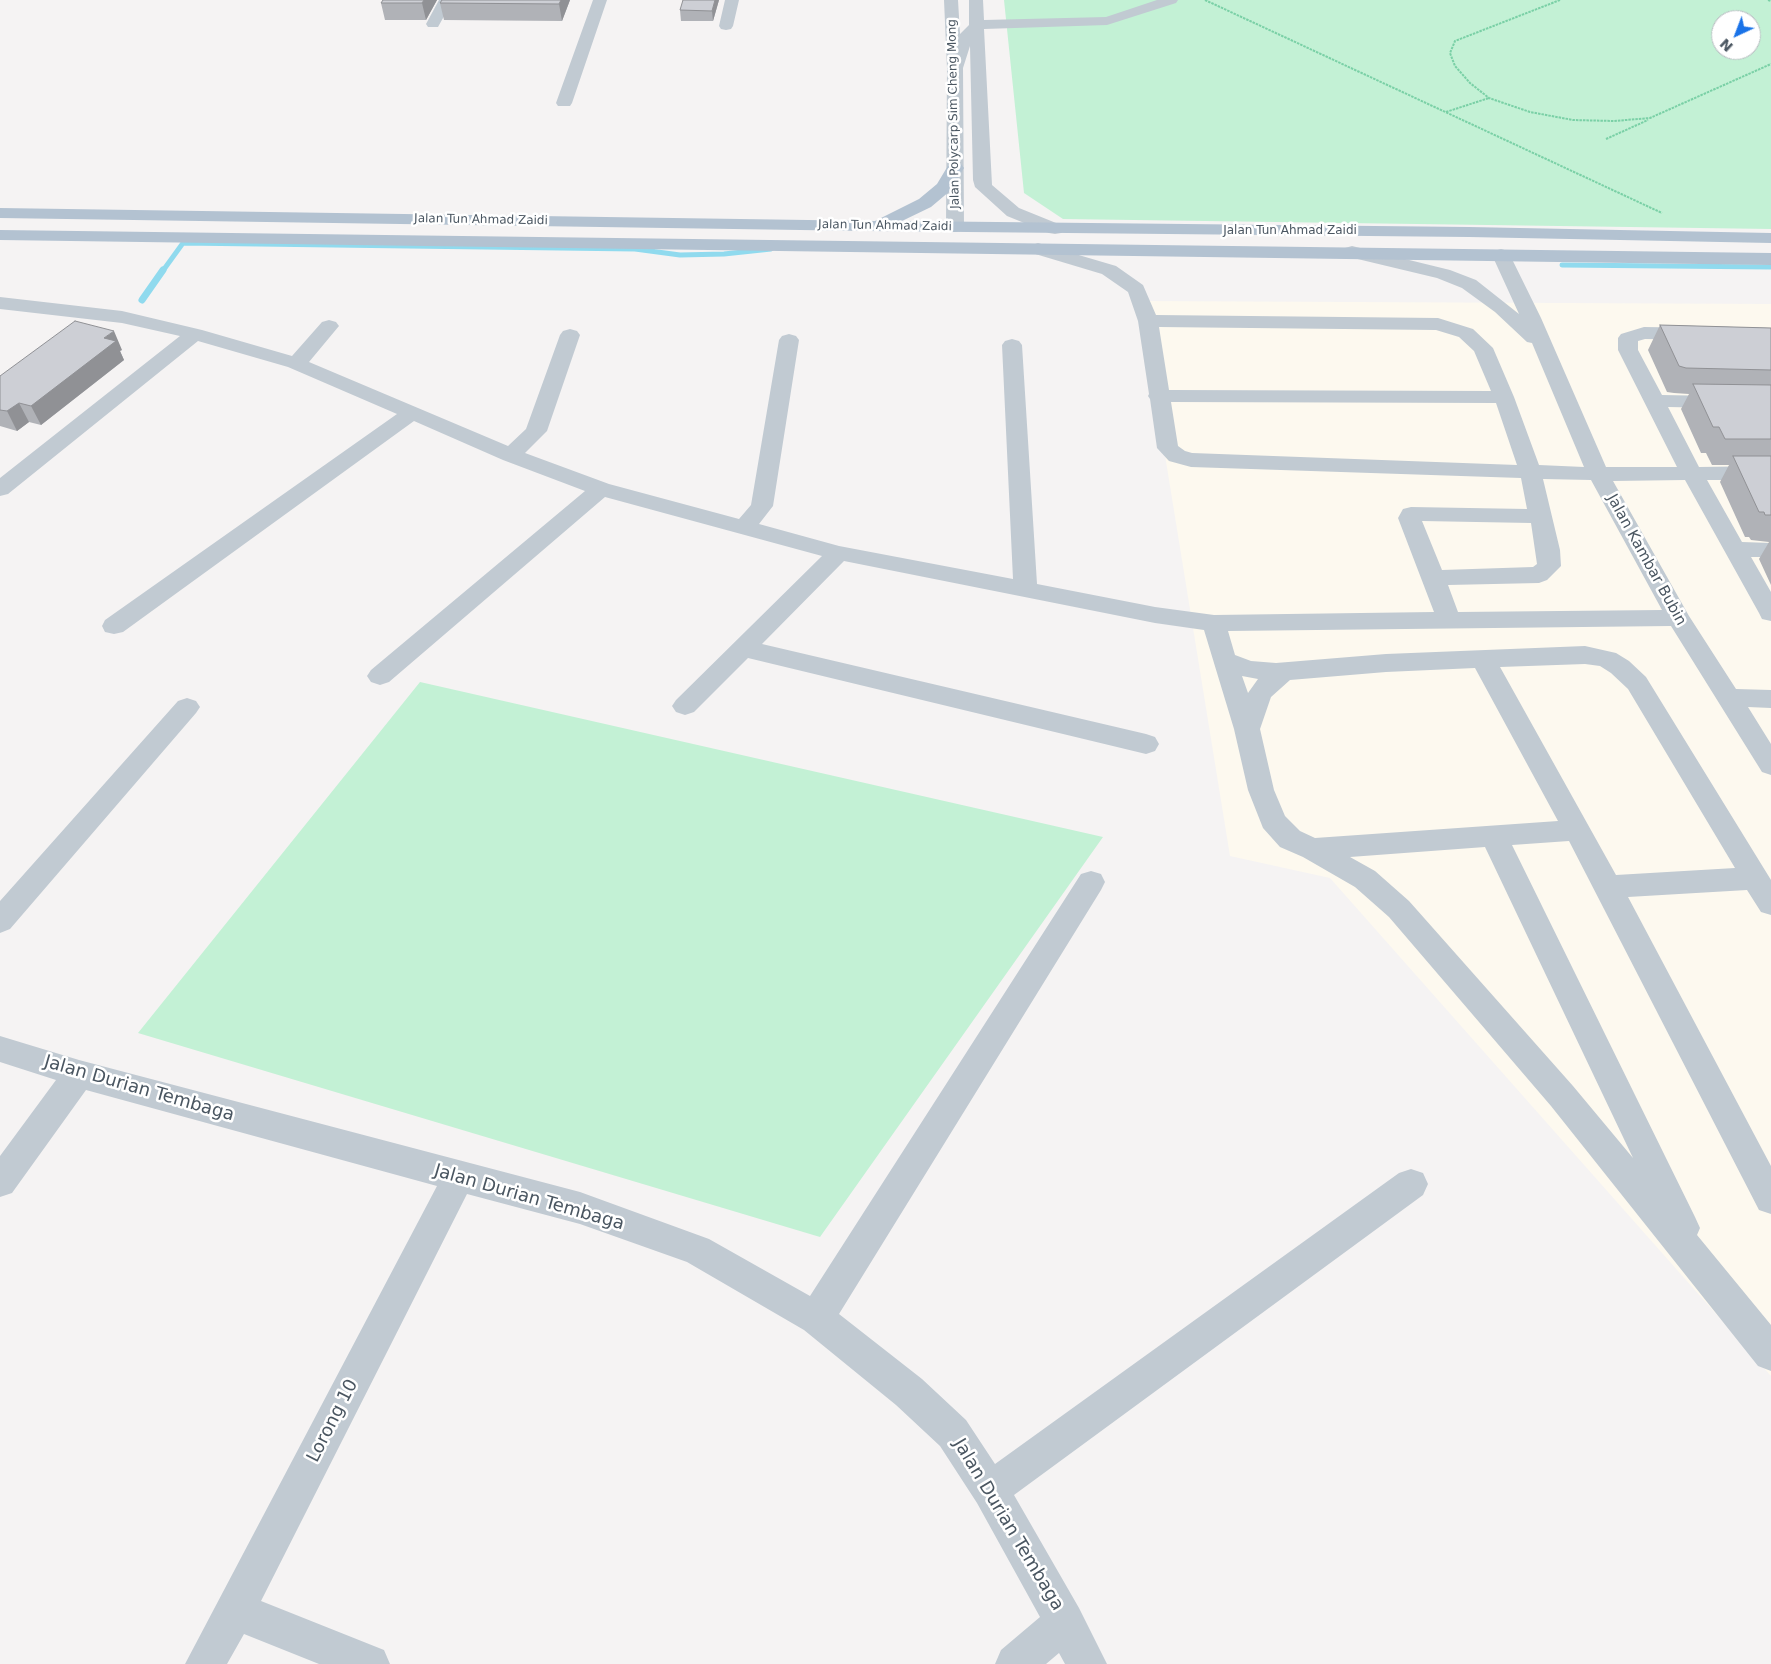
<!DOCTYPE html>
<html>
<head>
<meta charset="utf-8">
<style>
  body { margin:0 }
  #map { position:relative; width:1771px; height:1664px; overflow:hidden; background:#f5f3f3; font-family:"DejaVu Sans",sans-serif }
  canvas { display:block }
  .north { position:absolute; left:1711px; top:10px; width:50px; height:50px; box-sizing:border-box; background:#fff; border:1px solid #b7bbc0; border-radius:50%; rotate:223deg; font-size:14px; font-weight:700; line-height:20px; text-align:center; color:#4a5661 }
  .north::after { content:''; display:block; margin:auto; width:18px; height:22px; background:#1a73e8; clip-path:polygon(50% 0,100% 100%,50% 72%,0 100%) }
</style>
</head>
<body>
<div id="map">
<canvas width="1771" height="1664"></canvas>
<div class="north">N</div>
</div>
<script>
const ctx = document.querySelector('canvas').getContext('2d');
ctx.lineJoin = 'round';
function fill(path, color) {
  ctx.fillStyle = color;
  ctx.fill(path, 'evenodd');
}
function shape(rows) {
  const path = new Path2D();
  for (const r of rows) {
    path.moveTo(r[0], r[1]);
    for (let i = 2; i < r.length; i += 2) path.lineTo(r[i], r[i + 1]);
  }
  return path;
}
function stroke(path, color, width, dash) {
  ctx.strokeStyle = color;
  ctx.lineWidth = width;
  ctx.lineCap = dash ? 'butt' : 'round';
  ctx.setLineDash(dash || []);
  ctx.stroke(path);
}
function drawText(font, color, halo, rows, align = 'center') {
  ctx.font = font + ' "DejaVu Sans",sans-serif';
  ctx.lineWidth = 5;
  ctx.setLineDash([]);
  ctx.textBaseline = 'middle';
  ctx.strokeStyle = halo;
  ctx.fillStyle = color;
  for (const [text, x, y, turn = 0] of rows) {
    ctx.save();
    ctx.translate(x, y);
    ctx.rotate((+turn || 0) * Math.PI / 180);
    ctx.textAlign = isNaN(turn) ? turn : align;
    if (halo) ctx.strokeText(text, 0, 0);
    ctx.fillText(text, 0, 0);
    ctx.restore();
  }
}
const commercial = shape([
  [1140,301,1771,304,1771,1376,1330,878,1230,856]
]);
const green = shape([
  [1004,0,1771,0,1771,229,1063,219,1024,193],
  [1721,20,1751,20,1751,50,1721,50],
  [420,682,1103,837,820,1237,138,1033]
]);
const streamFar1 = shape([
  [1562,265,1771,267],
  [162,272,183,243,635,249,680,255,724,254,771,249]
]);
const stream = shape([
  [142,300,163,270]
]);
const path = shape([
  [1205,0,1662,213],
  [1560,0,1455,41,1450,53,1455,66,1470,83,1489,98,1530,112,1573,120,1614,121,1650,118,1771,64],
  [1768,0,1771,1],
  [1446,112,1489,98],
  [1606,139,1648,120]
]);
const minor = shape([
  [439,0,453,0,438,27,428,27,426,24,439,0],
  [593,0,607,0,572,103,570,106,558,106,556,103,593,0],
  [725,0,739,0,733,26,731,29,726,30,721,29,719,26,725,0],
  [944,0,958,0,960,34,969,25,969,0,983,0,984,20,1106,17,1157,0,1178,0,1176,3,1107,25,984,29,992,185,1019,208,1061,225,1064,229,1061,233,1055,234,1049,233,1007,216,975,187,973,180,970,46,963,68,964,227,961,231,955,232,949,231,946,227,947,68,944,0],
  [1038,243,1116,266,1143,285,1156,315,1438,318,1473,329,1493,348,1514,397,1539,465,1584,467,1532,343,1527,342,1495,312,1462,288,1437,278,1345,256,1343,252,1345,248,1352,246,1450,270,1476,280,1519,314,1492,255,1494,251,1501,249,1508,251,1541,318,1606,467,1677,467,1618,350,1618,338,1621,334,1644,327,1771,329,1771,341,1645,339,1638,341,1638,350,1662,395,1771,397,1771,409,1668,407,1699,467,1771,466,1771,480,1707,480,1742,542,1771,543,1771,557,1751,557,1771,592,1771,621,1762,619,1759,613,1685,480,1613,481,1689,616,1736,689,1771,690,1771,708,1748,707,1771,744,1771,775,1762,772,1671,626,1228,631,1235,655,1251,661,1276,663,1386,654,1585,646,1616,653,1629,661,1646,677,1771,880,1771,915,1761,912,1747,890,1628,897,1771,1166,1771,1214,1759,1210,1569,841,1512,845,1695,1217,1700,1228,1697,1235,1771,1325,1771,1371,1758,1366,1551,1106,1389,917,1355,887,1303,857,1280,847,1263,828,1248,790,1234,729,1204,630,1155,623,844,561,762,644,1146,734,1155,737,1159,744,1155,751,1146,754,748,658,694,712,685,715,676,712,672,706,676,700,822,556,605,497,389,682,380,685,371,682,367,676,371,670,585,491,503,460,414,421,123,632,114,634,105,632,102,626,105,620,397,414,288,367,198,341,8,494,0,496,0,478,180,336,122,323,0,309,0,297,122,311,202,330,292,356,322,322,329,320,336,322,339,326,309,362,508,446,526,429,560,335,563,331,570,329,577,331,580,335,547,431,525,453,609,484,739,519,751,505,779,340,782,336,789,334,796,336,799,340,773,506,759,524,839,546,1013,579,1002,345,1005,341,1012,339,1019,341,1022,345,1037,584,1155,607,1214,615,1434,612,1398,518,1403,509,1411,507,1527,509,1521,478,1191,467,1169,461,1157,448,1150,399,1148,396,1149,394,1138,321,1128,292,1102,274,1032,253,1029,249,1032,245,1038,243],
  [1159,327,1436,330,1459,337,1474,351,1491,391,1169,390,1159,327],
  [1171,402,1496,403,1517,465,1192,453,1185,451,1178,446,1171,402],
  [1543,479,1591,480,1662,610,1458,612,1448,585,1539,583,1547,580,1561,566,1560,550,1543,479],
  [1422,521,1531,523,1537,564,1533,567,1442,570,1422,521],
  [1585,664,1600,666,1611,673,1628,689,1735,868,1616,875,1500,667,1585,664],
  [1475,668,1558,821,1315,838,1300,831,1285,816,1274,790,1260,729,1271,697,1290,680,1386,672,1475,668],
  [1242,676,1258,679,1248,693,1242,676],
  [1485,847,1633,1158,1573,1086,1409,901,1375,871,1350,857,1485,847],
  [187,698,196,701,200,707,196,713,10,929,0,933,0,901,178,701,187,698],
  [1091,871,1101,874,1105,882,1101,890,839,1314,922,1379,966,1420,995,1464,1399,1173,1411,1169,1423,1173,1428,1184,1423,1195,1014,1495,1079,1608,1107,1664,1065,1664,1059,1653,1046,1664,995,1664,1001,1650,1040,1617,977,1503,940,1446,896,1405,804,1330,687,1262,580,1224,467,1194,261,1601,384,1650,390,1664,319,1664,244,1634,227,1664,185,1664,437,1186,86,1090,12,1193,0,1197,0,1156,56,1080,0,1062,0,1036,79,1060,580,1192,709,1239,810,1296,1081,874,1091,871]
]);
const major = shape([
  [955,163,961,164,964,168,950,191,931,207,902,221,1469,227,1771,233,1771,243,1469,237,867,231,0,218,0,208,875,221,919,199,937,184,949,164,955,163],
  [0,230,1771,253,1771,265,0,240,0,230]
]);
const wall = shape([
  [383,0,437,0,426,20,385,20,381,3],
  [570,0,562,21,444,20,440,3],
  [719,0,713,21,681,21,680,10],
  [1660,325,1771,328,1771,585,1759,559,1769,542,1751,540,1749,537,1745,537,1720,482,1729,465,1712,465,1706,453,1701,453,1681,409,1689,394,1674,393,1667,392,1648,350],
  [122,350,120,351,124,360,41,425,29,422,17,431,0,426,0,376]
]);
const shadedWall = shape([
  [424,0,437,0,426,20,422,3],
  [561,0,570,0,562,21,559,4],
  [715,0,719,0,713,21,712,11],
  [114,331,122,350,120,351,124,360,41,425,31,406,104,338],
  [19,403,29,422,17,431,7,411]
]);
const building = shape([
  [383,0,424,0,422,3,381,3,383,0],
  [442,0,561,0,559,4,440,3,442,0],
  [683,0,715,0,712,11,680,10,683,0],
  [75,321,114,331,104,338,116,341,31,406,19,403,7,411,0,410,0,376,75,321],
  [1660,325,1771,328,1771,370,1686,368,1679,366,1660,325],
  [1693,384,1771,385,1771,439,1725,439,1719,427,1713,427,1693,384],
  [1733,456,1771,456,1771,515,1765,515,1764,512,1759,512,1733,456]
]);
const farStreetnames = [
  ["Jalan Polycarp Sim Cheng Mong",954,114,-91],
  ["Jalan Tun Ahmad Zaidi",481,220,1],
  ["Jalan Tun Ahmad Zaidi",885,226,1],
  ["Jalan Tun Ahmad Zaidi",1290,231]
];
const streetNames = [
  ["Jalan Kambar Bubin",1646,560,61]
];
const nearStreetnames = [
  ["Jalan Durian Tembaga",139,1089,16],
  ["Jalan Durian Tembaga",529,1198,16],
  ["Lorong 10",333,1421,-63],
  ["Jalan Durian Tembaga",1008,1525,59]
];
fill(commercial, '#fdf9ef');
fill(green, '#c3f1d5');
stroke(streamFar1, '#90daee', 5);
stroke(stream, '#90daee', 7);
stroke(path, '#7ad0a6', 2, [2.5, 1]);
fill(minor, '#c1cad2');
fill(major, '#b3c2d1');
fill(wall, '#b0b2b7');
fill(shadedWall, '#909195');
fill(building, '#cdcfd5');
stroke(building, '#909195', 1);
drawText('12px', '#4a5661', '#fff', farStreetnames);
drawText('15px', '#4a5661', '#fff', streetNames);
drawText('18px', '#4a5661', '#fff', nearStreetnames);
</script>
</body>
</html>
